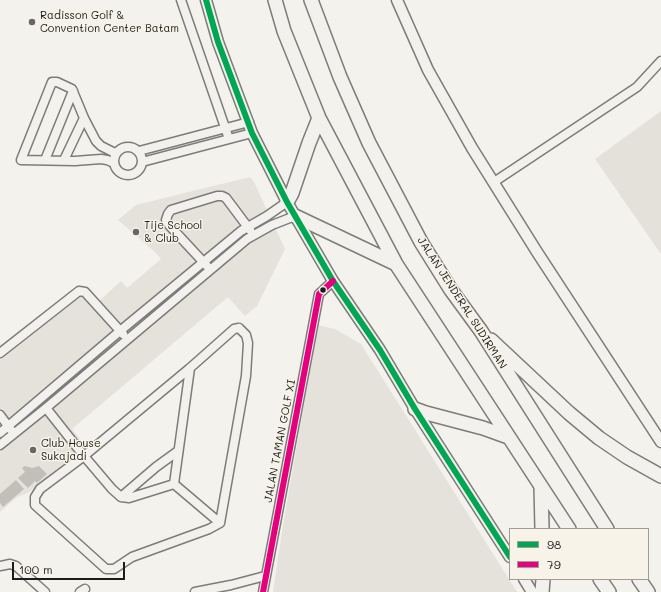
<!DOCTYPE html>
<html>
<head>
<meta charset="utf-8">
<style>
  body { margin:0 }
  #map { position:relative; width:661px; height:592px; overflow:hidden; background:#f4f2ec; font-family:Mali,sans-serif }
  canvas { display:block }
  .legend { position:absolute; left:509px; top:528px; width:140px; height:52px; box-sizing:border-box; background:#f7f3e8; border:1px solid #9f9d96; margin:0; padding:5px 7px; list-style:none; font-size:12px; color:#1c1c1c }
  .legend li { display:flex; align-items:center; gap:8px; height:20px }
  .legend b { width:20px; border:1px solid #9f9d96 }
  .scale { position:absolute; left:12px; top:562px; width:113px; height:18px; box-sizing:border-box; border:2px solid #1c1c1c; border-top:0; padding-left:5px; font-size:12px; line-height:14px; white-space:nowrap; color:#1c1c1c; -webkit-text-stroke:3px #f7f3e8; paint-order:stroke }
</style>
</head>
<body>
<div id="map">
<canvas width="661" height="592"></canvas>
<ul class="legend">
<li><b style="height:5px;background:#00a651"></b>98</li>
<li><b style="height:5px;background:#e5007d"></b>79</li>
</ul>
<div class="scale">100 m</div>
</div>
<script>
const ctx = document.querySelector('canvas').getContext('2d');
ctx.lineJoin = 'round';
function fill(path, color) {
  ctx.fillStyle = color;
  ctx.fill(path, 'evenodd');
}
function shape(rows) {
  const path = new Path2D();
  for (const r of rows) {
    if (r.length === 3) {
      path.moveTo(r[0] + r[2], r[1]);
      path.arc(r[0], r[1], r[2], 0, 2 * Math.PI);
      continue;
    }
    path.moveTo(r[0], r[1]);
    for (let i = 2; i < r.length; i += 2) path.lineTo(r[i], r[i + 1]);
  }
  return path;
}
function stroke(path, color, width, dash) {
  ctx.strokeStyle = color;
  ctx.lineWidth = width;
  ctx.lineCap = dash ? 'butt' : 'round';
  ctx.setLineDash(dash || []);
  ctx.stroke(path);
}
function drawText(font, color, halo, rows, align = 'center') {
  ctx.font = font + ' Mali,sans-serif';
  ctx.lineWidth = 3;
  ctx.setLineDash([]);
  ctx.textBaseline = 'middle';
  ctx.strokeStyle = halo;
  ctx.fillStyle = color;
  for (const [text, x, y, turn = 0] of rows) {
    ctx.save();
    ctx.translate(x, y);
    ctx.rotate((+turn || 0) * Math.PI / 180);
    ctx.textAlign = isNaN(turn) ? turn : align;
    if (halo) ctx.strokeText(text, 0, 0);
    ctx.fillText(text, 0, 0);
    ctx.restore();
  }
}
const built = shape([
  [250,177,254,182,285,249,257,306,245,316,228,297,72,429,85,446,28,493,17,497,0,512,0,355,82,286,97,303,121,281,127,288,161,259,156,253,118,220,136,205],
  [318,325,335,329,361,344,517,592,273,592,283,525]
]);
const green = shape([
  [661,111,661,254,595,159]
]);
const water = shape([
  [25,466,32,468,39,466,47,474,37,483,35,481,28,488,18,478,25,472,22,468],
  [16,480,24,489,3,507,0,503,0,494]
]);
const minor = shape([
  [181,0,229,139],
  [128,161,14],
  [139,151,249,122],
  [45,160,73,91],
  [64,160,84,118],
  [142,162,252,133],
  [114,163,107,160,101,159,75,161,21,160,52,82,57,82,72,89,84,118,96,141,101,146,115,153],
  [494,182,637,87,661,61],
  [207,266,169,225,166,220,168,214,171,210,217,196,222,196,226,198,250,230],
  [239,328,246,335,248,343,246,376,220,523,209,529,132,557,114,569,106,569,35,505,35,497,40,489,84,456,190,368,234,329,239,328],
  [0,353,79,291,85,292,123,334],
  [46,408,84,456,112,489,121,497,129,498,174,484],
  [0,415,11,430],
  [0,433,120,331,241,231,267,216,287,202],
  [0,445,46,408,247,239,272,225,295,216],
  [174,484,190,368],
  [174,484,220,523],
  [121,497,156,467,178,451],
  [0,566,10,564,16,566,45,592],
  [80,592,85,589],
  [195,592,231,585,265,576],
  [263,592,319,294,333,281]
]);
const tertiary = shape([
  [206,0,218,42,252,133,287,202,333,281,380,350,415,409,510,557],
  [397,0,428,70,472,148,537,252,661,442],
  [524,579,532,592]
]);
const trunk = shape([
  [275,0,284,31,319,118,396,264,569,529],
  [311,0,340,77,369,143,421,242,451,290,481,331,607,529],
  [287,202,292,193,309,143,319,118],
  [295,216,396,264],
  [491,340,569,413,599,438,627,457,661,476],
  [415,409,426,413,483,428,508,437],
  [541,486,542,529],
  [600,579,609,592],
  [639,579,648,592],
  [542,592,543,579]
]);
const bus1 = shape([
  [206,0,218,42,252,133,287,202,333,281,380,350,415,409,510,557]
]);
const bus2 = shape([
  [263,592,319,294,333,281]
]);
const markers = [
  [32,22,4,"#686765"],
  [136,232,4,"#686765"],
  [323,290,3.5,"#1c1c1c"],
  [33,450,4,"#686765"]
];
const poiNames = [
  ["Radisson Golf &",40,16],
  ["Convention Center Batam",40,29],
  ["Tije School",144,226],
  ["& Club",144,239],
  ["Club House",41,444],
  ["Sukajadi",41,457]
];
const streetNames = [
  ["JALAN JENDERAL SUDIRMAN",462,303,57],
  ["JALAN TAMAN GOLF XI",280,441,-79]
];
fill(built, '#e4e2da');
fill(green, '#e4e1da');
fill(water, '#c2bfb8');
stroke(minor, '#7d7c7a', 11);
stroke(tertiary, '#7d7c7a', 13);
stroke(trunk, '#7d7c7a', 16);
stroke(minor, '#f2f1ed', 8);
stroke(tertiary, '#f2f1ed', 10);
stroke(trunk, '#f2f1ed', 13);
stroke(bus1, '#00a651', 6);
stroke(bus2, '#e5007d', 6);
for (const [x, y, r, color] of markers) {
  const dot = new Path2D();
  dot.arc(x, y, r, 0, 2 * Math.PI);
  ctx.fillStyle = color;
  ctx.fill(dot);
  stroke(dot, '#f7f3e8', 1.5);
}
drawText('11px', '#1c1c1c', '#f7f3e8', poiNames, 'left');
drawText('11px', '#1c1c1c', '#f7f3e8', streetNames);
</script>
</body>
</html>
